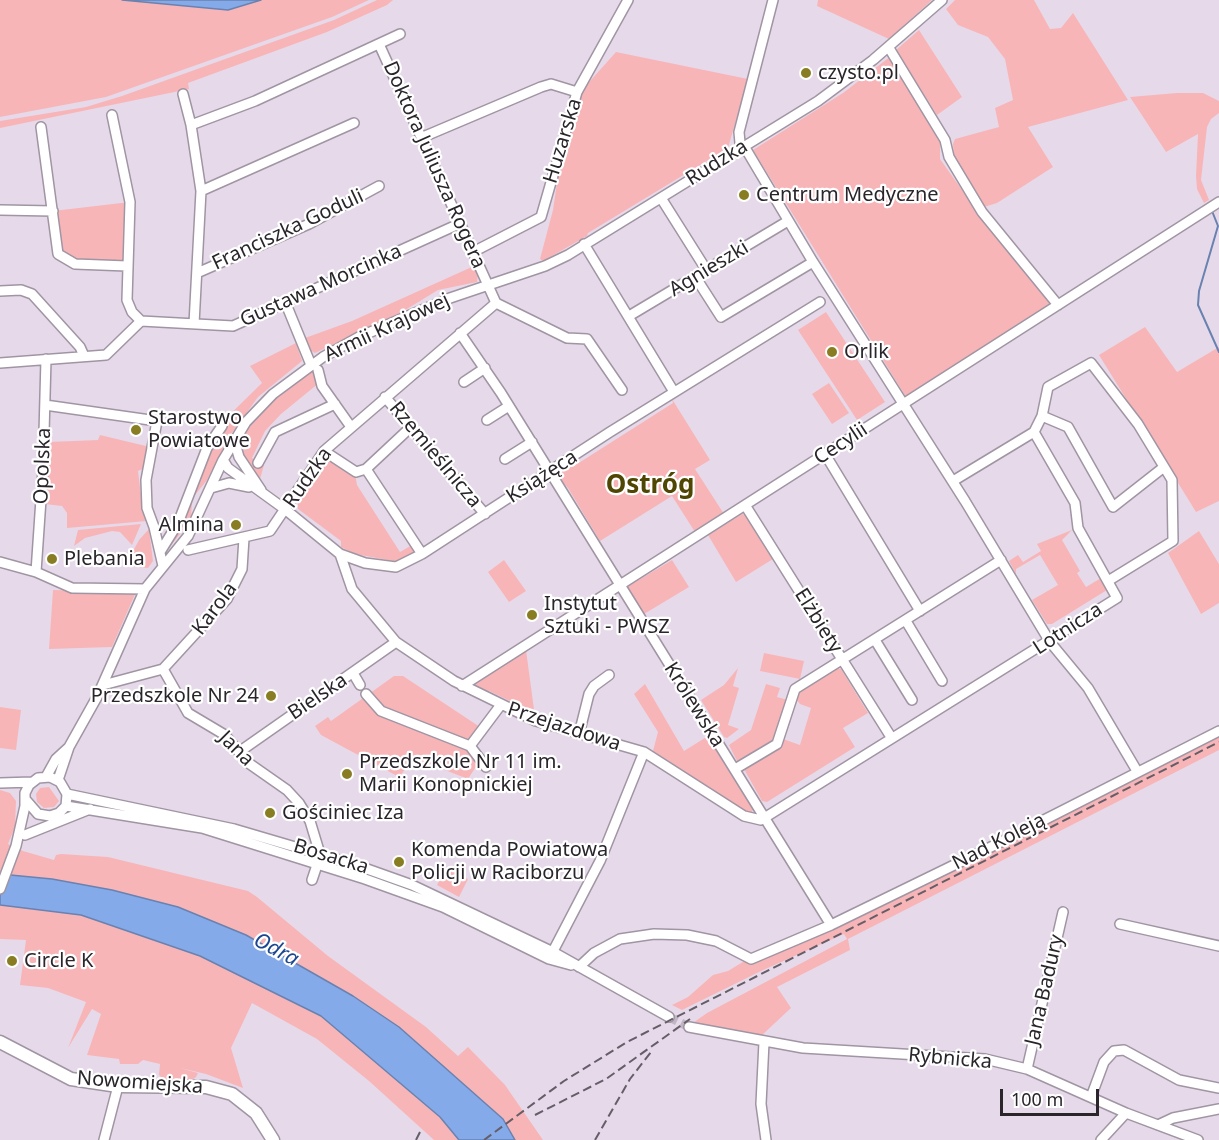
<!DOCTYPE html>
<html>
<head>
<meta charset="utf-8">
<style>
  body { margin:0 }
  #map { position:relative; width:1219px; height:1140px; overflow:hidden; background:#e6daea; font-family:"Noto Sans",sans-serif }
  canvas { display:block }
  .scale { position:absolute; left:1000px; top:1089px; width:99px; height:27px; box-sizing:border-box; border:3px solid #29252b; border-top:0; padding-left:8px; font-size:18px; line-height:21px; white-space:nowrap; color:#29252b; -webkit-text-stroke:4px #fff; paint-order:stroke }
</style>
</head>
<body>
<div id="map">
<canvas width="1219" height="1140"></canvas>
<div class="scale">100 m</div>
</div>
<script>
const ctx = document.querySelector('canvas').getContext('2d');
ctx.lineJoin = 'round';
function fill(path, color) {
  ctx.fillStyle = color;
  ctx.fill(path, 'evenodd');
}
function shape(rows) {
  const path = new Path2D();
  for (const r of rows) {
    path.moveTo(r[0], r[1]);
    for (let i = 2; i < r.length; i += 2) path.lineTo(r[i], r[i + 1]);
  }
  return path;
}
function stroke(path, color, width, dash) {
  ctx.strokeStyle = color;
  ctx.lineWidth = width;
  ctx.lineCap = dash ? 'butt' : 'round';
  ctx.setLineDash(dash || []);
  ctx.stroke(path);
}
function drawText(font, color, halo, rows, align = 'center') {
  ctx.font = font + ' "Noto Sans",sans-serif';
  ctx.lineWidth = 4.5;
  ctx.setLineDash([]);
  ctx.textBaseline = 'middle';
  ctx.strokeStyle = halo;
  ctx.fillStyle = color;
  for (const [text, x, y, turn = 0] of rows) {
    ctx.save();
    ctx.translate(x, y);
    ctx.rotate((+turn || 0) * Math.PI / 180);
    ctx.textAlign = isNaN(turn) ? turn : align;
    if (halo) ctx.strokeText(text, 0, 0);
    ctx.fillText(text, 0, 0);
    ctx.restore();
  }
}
const green = shape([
  [0,0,120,0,226,10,260,0,369,0,332,17,106,97,0,117],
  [377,0,393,0,387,5,327,32,188,83,189,89,0,128,0,121,86,107,122,96,334,20],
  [818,0,932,0,889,39,817,6],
  [955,0,1034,0,1050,29,1061,28,1073,13,1128,100,1028,127,1053,167,997,203,984,207,954,155,953,144,955,139,999,127,995,108,1013,100,1005,59,988,37,958,25,946,9],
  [919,30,962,97,937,115,896,50],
  [616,52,748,79,728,148,588,233,587,236,543,261,540,259,553,210,561,155,582,90],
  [891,56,940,136,940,159,987,225,1051,304,906,397,753,150,843,93],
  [1177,93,1203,93,1219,101,1219,113,1211,119,1207,127,1201,180,1209,200,1204,203,1197,189,1196,176,1198,134,1166,152,1130,97],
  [130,202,127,266,75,264,58,254,53,211],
  [474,266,478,275,477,282,438,290,402,312,315,353,311,351,305,338,352,321],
  [826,312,885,402,857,420,798,330],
  [1145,327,1177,372,1219,347,1219,501,1196,512,1099,355],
  [296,343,302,361,258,397,229,437,207,480,192,499,191,520,165,553,221,423,262,383,250,366],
  [314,370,319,383,281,414,265,431,252,458,264,465,260,479,241,454,239,446,242,435,250,423,279,394],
  [829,383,849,413,832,424,812,394],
  [672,399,710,460,695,469,724,514,695,532,672,496,600,541,568,488,558,477,557,471,568,464,574,466,673,403],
  [100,435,150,447,145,468,138,471,143,512,147,521,67,528,67,513,62,506,45,504,48,442,98,440],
  [326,456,355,474,357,485,400,552,412,545,414,553,399,561,393,561,355,554,341,547,341,541,298,509,298,503],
  [742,514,746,515,773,559,736,582,708,535],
  [141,524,132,545,120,532,112,531,85,538,74,546,78,530],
  [149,529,153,561,148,568,127,566,126,564,139,540],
  [1072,530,1062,540,1080,571,1077,573,1086,587,1101,578,1107,590,1052,624,1047,624,1032,600,1058,585,1040,555,1016,569,1016,574,1009,561,1018,555,1023,562,1041,551,1037,544],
  [1199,531,1219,564,1219,603,1201,614,1168,553],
  [504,560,526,591,509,602,488,572],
  [672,560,689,587,644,614,627,587],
  [53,590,90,591,136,592,112,647,49,649],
  [526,650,535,717,531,711,489,691,486,694,474,687,473,683],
  [764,653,804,661,800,679,760,671],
  [738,668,733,686,739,688,728,725,739,729,727,738,724,737,701,700,724,685],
  [836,668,841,669,868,713,843,728,855,747,767,802,762,801,744,769,783,739,800,745,811,708,800,704,795,698,798,693],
  [394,676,403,676,480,727,470,740,479,762,468,779,414,758,399,777,321,735,315,726,328,717,331,721],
  [645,684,684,751,708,736,754,807,752,812,747,813,653,751,658,732,634,694],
  [766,684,780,688,777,697,788,700,775,740,737,761,729,745,751,730],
  [0,707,21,710,16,750,0,748],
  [1219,733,1219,750,848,939,850,950,777,987,791,1008,760,1037,690,1025,707,1013,847,939,844,934,761,971,682,1010,672,1005,688,997,713,975,728,971,746,960,753,963],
  [49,787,59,801,54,807,44,808,37,802,36,794,40,788],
  [0,790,10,793,16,801,15,827,8,844,23,851,54,860,56,855,61,854,108,857,248,891,257,897,328,956,426,1027,458,1056,468,1047,505,1085,543,1140,515,1140,503,1119,399,1027,353,996,246,935,178,907,112,890,52,879,0,874],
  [446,868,468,879,459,897,437,885],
  [0,905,81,915,200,956,321,1016,440,1117,459,1140,434,1140,369,1081,317,1039,252,1003,231,1048,243,1088,206,1074,180,1068,198,1073,196,1077,192,1080,164,1080,159,1075,160,1064,143,1060,138,1064,120,1064,119,1059,87,1055,101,1014,92,1009,68,1048,86,1002,48,988,20,985,26,940,0,939]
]);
const water = shape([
  [122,0,261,0,228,10,122,0],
  [0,874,52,879,112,890,178,907,246,935,353,996,399,1027,503,1119,515,1140,459,1140,440,1117,321,1016,200,956,81,915,0,905,0,874]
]);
const stream = shape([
  [1212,211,1218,226,1199,291,1198,305,1219,352]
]);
const minorTunnel = shape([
  [669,1017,689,1027]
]);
const minor = shape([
  [773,0,739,132,740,143,747,151,813,262,965,501,1050,642,1088,688,1137,771],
  [889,48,945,140,949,157,982,212,1058,305],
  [183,94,191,125,201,191,194,324],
  [112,115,130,202,127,300,132,312,141,321],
  [191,125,255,101,400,34],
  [41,127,58,254,75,264,127,266],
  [423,137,541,87,551,84,577,92],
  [201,191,354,123],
  [661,198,707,271],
  [0,210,53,211],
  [584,244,674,392],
  [473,252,541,217,577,92,628,0],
  [197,273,309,224,379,186],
  [696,278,721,317,813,262],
  [0,291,21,290,32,294,80,347,84,356],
  [496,303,567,338,587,339,622,390],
  [286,304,311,365],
  [629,316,788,221],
  [141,321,233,326,461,223],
  [460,333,501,393,831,925],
  [0,363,106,355,141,321],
  [318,370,322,386,351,427],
  [464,382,485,368],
  [385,397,485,514],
  [45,405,157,421,146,480,147,508,154,527,163,566],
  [1042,416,1068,427,1113,507,1164,467],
  [487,420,509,406],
  [234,440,239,457,261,490],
  [324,451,356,472,366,469,412,426],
  [825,454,920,611],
  [505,459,532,442],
  [223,460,228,468,286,510,340,554,365,563,396,567,422,554,610,432,820,302],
  [258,463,275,432,335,404],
  [366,469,422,554],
  [953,481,1034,432,1042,416,1048,387,1091,363,1138,424,1172,480,1173,541,1108,581],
  [211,488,229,483,249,487],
  [745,505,891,737],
  [188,550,270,531,324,451,496,303,379,44],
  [160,552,178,523,207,448,222,426],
  [340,554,352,589,396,642,454,681,536,721,644,752,744,816,761,820,1117,598,1078,528,1075,503,1034,432],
  [0,562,36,572,72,588,145,589],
  [36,572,43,470,46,359],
  [906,621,942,681],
  [875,640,912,700],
  [163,669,227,599,242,569,244,538],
  [353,673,360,685],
  [103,685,163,669,188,713,225,735,247,762,287,790,299,803,310,821,320,854],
  [462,686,1219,202],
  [366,694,381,711,470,746,500,706],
  [579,734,589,694,594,686,609,675],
  [470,746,486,767],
  [239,752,396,642],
  [735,769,777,744,795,689,1001,560],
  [46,777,56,759,68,748],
  [58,780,69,747,97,697,145,589,188,536,223,460,246,422,273,394,323,357,359,337,450,298,545,266,568,255,818,101,873,60,942,0],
  [0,783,32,782],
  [67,794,234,829,353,864,412,885,553,952,669,1017],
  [66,806,202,828,365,879,443,907,549,959,571,965],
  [25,835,90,809],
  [312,880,319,859],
  [0,889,16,846,25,806,25,793,29,785,38,778,50,777,60,782,67,794,66,806,59,813,50,816,38,814,25,799],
  [1120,924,1219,946],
  [550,957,600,861,644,752],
  [579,967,594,953,620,939,654,934,687,935,716,941,751,959,831,925,985,850,1219,731],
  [689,1027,803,1048,985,1059,1027,1069,1126,1113,1198,1140],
  [764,1042,761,1104,766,1140],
  [1027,1069,1063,912],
  [1091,1097,1104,1062,1114,1051,1124,1050,1179,1080,1219,1088],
  [1158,1125,1173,1118,1219,1109],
  [104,1140,118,1086],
  [1101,1140,1126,1113]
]);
const major = shape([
  [0,1042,71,1079,118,1086,206,1087,232,1094,256,1113,273,1140]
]);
const rail = shape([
  [535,1115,606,1079,690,1019],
  [416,1140,420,1132],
  [484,1140,564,1081,627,1042,1219,742],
  [595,1140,630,1079,651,1052]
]);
const markers = [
  [806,73,6,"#897d24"],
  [744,195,6,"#897d24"],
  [832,352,6,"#897d24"],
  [136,430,6,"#897d24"],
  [236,525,6,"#897d24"],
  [52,559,6,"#897d24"],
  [532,615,6,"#897d24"],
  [271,696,6,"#897d24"],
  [347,774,6,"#897d24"],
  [270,813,6,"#897d24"],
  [399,862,6,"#897d24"],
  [12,961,6,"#897d24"]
];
const poiNames = [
  ["czysto.pl",818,73],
  ["Centrum Medyczne",756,195],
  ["Orlik",844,352],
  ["Starostwo",148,418],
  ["Powiatowe",148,441],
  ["Almina",224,525,"right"],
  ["Plebania",64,559],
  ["Instytut",544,604],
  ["Sztuki - PWSZ",544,627],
  ["Przedszkole Nr 24",259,696,"right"],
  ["Przedszkole Nr 11 im.",359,762],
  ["Marii Konopnickiej",359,785],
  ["Gościniec Iza",282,813],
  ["Komenda Powiatowa",411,850],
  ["Policji w Raciborzu",411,873],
  ["Circle K",24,961]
];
const streetNames = [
  ["Huzarska",563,141,-73],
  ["Rudzka",717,163,-32],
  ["Doktora Juliusza Rogera",434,165,66],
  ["Franciszka Goduli",288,230,-25],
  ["Agnieszki",709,269,-31],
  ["Gustawa Morcinka",321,286,-24],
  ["Armii Krajowej",387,328,-25],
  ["Cecylii",841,444,-33],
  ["Rzemieślnicza",435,455,50],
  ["Opolska",43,466,-88],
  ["Książęca",542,477,-33],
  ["Rudzka",308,478,-55],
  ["Karola",215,609,-53],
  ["Elżbiety",818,621,58],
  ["Lotnicza",1068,629,-33],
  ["Bielska",318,697,-34],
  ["Królewska",694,705,58],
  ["Przejazdowa",564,727,18],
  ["Jana",236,749,45],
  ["Nad Koleją",999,842,-27],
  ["Bosacka",331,857,17],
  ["Jana Badury",1045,990,-77],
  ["Rybnicka",950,1059,5],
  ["Nowomiejska",140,1083,4]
];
const waterNames = [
  ["Odra",276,950,28]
];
const districtNames = [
  ["Ostróg",650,486]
];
fill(green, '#f8b5b8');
fill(water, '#84aae9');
stroke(water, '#6982b0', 1.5);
stroke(stream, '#6982b0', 2);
stroke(minorTunnel, '#c0b6c4', 9, [9, 4.5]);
stroke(minor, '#a095a3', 12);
stroke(major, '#a095a3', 15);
stroke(minor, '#fff', 9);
stroke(major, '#fff', 12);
stroke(rail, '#655e68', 2, [9, 4.5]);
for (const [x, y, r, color] of markers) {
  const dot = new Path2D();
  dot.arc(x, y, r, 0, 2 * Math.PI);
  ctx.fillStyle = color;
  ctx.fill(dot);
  stroke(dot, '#fff', 2);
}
drawText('20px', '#29252b', '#fff', poiNames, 'left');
drawText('20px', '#29252b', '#fff', streetNames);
drawText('italic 21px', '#1b4690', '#fff', waterNames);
drawText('bold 26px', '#4e4602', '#fff', districtNames);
</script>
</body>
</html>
